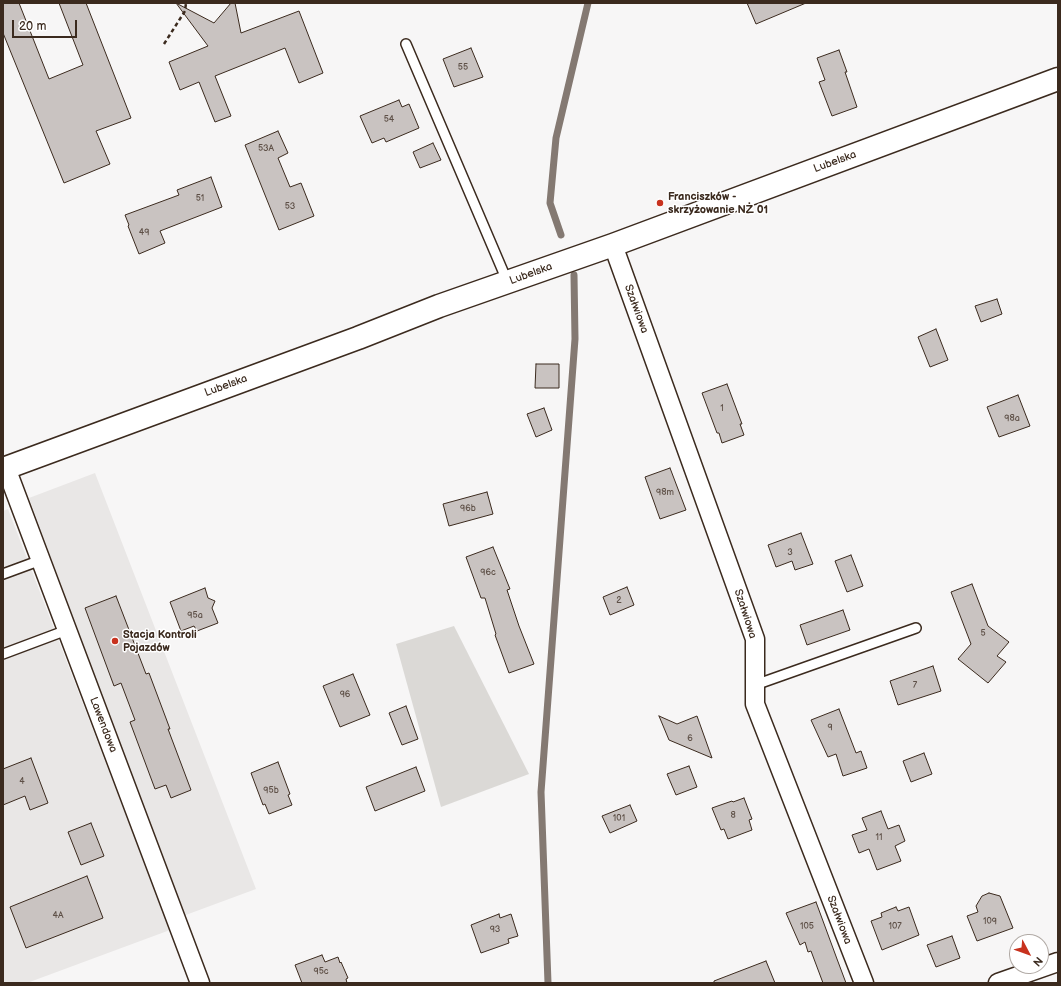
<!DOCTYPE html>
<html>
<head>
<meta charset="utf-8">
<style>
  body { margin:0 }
  #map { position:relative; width:1061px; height:986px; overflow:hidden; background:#f7f6f6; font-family:"Balsamiq Sans",sans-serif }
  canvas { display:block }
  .frame { position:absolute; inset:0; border:4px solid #3b2a1e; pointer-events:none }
  .north { position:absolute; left:1009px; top:934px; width:40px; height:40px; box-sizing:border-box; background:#fff; border:1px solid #b1aaa5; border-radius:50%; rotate:131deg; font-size:11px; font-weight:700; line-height:16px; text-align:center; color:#3b2a1e }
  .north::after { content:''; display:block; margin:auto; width:14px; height:18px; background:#c8321e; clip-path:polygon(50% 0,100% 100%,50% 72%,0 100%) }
  .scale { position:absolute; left:12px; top:20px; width:65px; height:18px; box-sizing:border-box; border:2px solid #3b2a1e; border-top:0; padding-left:5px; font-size:12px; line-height:14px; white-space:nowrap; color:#3b2a1e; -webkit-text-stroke:3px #fff; paint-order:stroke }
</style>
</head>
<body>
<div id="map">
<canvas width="1061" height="986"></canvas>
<div class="frame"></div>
<div class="north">N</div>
<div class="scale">20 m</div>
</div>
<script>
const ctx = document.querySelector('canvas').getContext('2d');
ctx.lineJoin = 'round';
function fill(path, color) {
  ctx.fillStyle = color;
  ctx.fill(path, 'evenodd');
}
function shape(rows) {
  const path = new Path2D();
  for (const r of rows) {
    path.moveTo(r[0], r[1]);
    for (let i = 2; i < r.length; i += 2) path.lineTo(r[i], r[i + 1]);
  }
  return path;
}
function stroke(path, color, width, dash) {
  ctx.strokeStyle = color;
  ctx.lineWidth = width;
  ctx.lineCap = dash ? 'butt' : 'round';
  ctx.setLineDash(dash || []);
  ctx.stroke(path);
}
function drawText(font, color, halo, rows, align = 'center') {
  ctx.font = font + ' "Balsamiq Sans",sans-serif';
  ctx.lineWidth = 3;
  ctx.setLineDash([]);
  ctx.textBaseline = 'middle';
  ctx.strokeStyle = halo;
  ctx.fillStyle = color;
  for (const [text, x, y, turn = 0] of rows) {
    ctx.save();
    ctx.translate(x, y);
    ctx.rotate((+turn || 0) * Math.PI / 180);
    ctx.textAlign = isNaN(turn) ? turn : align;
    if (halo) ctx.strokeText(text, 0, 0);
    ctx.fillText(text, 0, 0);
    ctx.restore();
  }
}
const built = shape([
  [95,473,256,889,183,916,29,498],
  [8,509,170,930,27,983,3,983,3,511]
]);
const green = shape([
  [454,626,529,774,441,807,396,644]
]);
const stream = shape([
  [561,235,550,203,556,138,588,3],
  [548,983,541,792,575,339,574,275]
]);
const building = shape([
  [3,3,19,3,49,79,83,65,59,3,86,3,131,118,96,131,110,164,64,183,3,33,3,3],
  [176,3,214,23,231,3,235,3,241,33,299,11,323,73,299,83,285,48,215,76,231,116,215,122,199,82,180,90,169,62,208,46,176,3],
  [747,3,806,3,756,24,747,3],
  [471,48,483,77,454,87,443,59,471,48],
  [839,50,847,72,845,72,857,107,832,116,819,82,825,80,817,58,839,50],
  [399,100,402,107,409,104,419,128,386,142,384,138,372,143,360,116,399,100],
  [278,131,288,153,278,158,290,187,301,183,314,216,279,230,245,145,278,131],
  [433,143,441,160,420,168,413,152,433,143],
  [211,177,222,207,160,231,165,243,139,254,128,226,129,225,125,215,179,195,177,190,211,177],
  [997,299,1002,314,981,322,975,306,997,299],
  [936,329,948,360,930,367,918,337,936,329],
  [536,364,559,364,559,388,535,388,536,364],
  [727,384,742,424,740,424,744,435,722,443,719,433,717,433,702,393,727,384],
  [1018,395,1030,426,999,437,987,407,1018,395],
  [544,408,552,430,536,437,527,414,544,408],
  [670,468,686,510,660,519,645,477,670,468],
  [487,492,493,514,449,526,443,504,487,492],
  [801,533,813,564,795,570,792,561,776,567,768,545,801,533],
  [493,547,510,589,507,590,519,626,534,664,509,673,495,635,496,634,485,598,481,598,466,557,493,547],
  [851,555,863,586,847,592,835,561,851,555],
  [972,584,988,626,1009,642,997,656,1006,662,988,683,958,659,971,644,951,592,972,584],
  [627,587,634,605,610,615,603,597,627,587],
  [205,588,208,598,215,601,212,608,218,623,197,631,194,626,181,631,170,602,205,588],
  [116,596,146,674,149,673,170,729,168,729,191,790,171,798,166,785,155,789,130,722,135,720,121,683,114,686,85,608,116,596],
  [843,610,850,630,807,645,800,625,843,610],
  [933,666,941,691,898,705,890,681,933,666],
  [353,674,370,715,340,727,323,686,353,674],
  [406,706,418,739,402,745,389,713,406,706],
  [839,709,856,753,861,751,867,768,843,776,836,754,828,757,811,720,839,709],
  [659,716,677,724,697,716,712,758,669,740,659,716],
  [924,753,932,774,911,782,903,761,924,753],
  [31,758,48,803,30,810,25,796,3,805,3,769,31,758],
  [278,762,290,794,288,795,292,805,269,814,265,804,263,805,251,773,278,762],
  [689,766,697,787,676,795,667,774,689,766],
  [416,767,425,791,375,811,366,787,416,767],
  [744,798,752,819,749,820,752,830,728,839,724,829,721,830,712,808,732,801,733,802,744,798],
  [630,805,637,821,610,833,602,816,630,805],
  [881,811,888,829,899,825,905,841,895,846,901,861,877,870,869,849,859,853,852,835,867,830,862,818,881,811],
  [91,823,104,856,81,865,68,832,91,823],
  [87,876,103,918,26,948,10,907,87,876],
  [989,893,1000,896,1013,928,977,941,967,916,978,912,976,906,982,896,989,893],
  [816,902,837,959,846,983,823,983,811,951,808,952,805,942,800,945,786,913,816,902],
  [896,907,898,911,909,907,919,935,882,950,871,921,882,917,881,913,896,907],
  [499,914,500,918,511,914,518,936,508,939,509,943,481,953,471,925,499,914],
  [952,936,960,958,936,967,927,945,952,936],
  [322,955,325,962,338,957,340,963,341,962,348,978,346,979,347,983,302,983,295,965,322,955],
  [766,961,775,983,714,983,714,981,766,961]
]);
const path = shape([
  [164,44,185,11,186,3]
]);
const service = shape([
  [406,44,508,283],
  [3,574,41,560],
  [3,654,67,630],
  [755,685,916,628]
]);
const minor = shape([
  [613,245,755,639,755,704,864,983],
  [6,468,200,983],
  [998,983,1058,962]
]);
const secondary = shape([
  [3,469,358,338,439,306,613,245,1058,79]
]);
const markers = [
  [660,203,4,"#c8321e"],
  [115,641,4,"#c8321e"]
];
const numberNames = [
  ["55",463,68],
  ["54",389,120],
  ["53A",266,149],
  ["51",200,199],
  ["53",290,207],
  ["49",144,233],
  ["1",722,409],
  ["98a",1012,419],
  ["98m",665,493],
  ["96b",468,509],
  ["3",790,553],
  ["96c",488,573],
  ["2",619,601],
  ["95a",195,616],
  ["5",983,634],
  ["7",915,686],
  ["96",345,695],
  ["9",830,728],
  ["6",690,739],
  ["4",22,782],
  ["95b",271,791],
  ["8",733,816],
  ["101",619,819],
  ["11",879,838],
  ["4A",58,916],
  ["109",990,922],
  ["105",807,927],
  ["107",895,927],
  ["93",495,930],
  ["95c",321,972]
];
const streetNames = [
  ["Lubelska",835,162,-20],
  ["Lubelska",531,274,-20],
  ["Szałwiowa",636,309,70],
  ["Lubelska",226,386,-20],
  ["Szałwiowa",745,614,72],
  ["Lawendowa",103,725,69],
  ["Szałwiowa",839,920,69]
];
const poiNames = [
  ["Franciszków -",668,197],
  ["skrzyżowanie NŻ 01",668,210],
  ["Stacja Kontroli",123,635],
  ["Pojazdów",123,648]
];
fill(built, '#e9e7e6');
fill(green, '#dbd9d6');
stroke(stream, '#847972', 7);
fill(building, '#c9c3c1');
stroke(building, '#3b2a1e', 1);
stroke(service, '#3b2a1e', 12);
stroke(minor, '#3b2a1e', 21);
stroke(secondary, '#3b2a1e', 25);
stroke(path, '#3b2a1e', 2.5, [4, 3]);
stroke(service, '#fff', 9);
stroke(minor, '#fff', 18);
stroke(secondary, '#fff', 22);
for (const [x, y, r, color] of markers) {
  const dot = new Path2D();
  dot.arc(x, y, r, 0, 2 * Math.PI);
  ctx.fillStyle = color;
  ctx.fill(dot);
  stroke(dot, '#fff', 1.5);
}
drawText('9px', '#5e5047', null, numberNames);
drawText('11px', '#3b2a1e', '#fff', streetNames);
drawText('bold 11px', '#3b2a1e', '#fff', poiNames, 'left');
</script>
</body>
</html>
